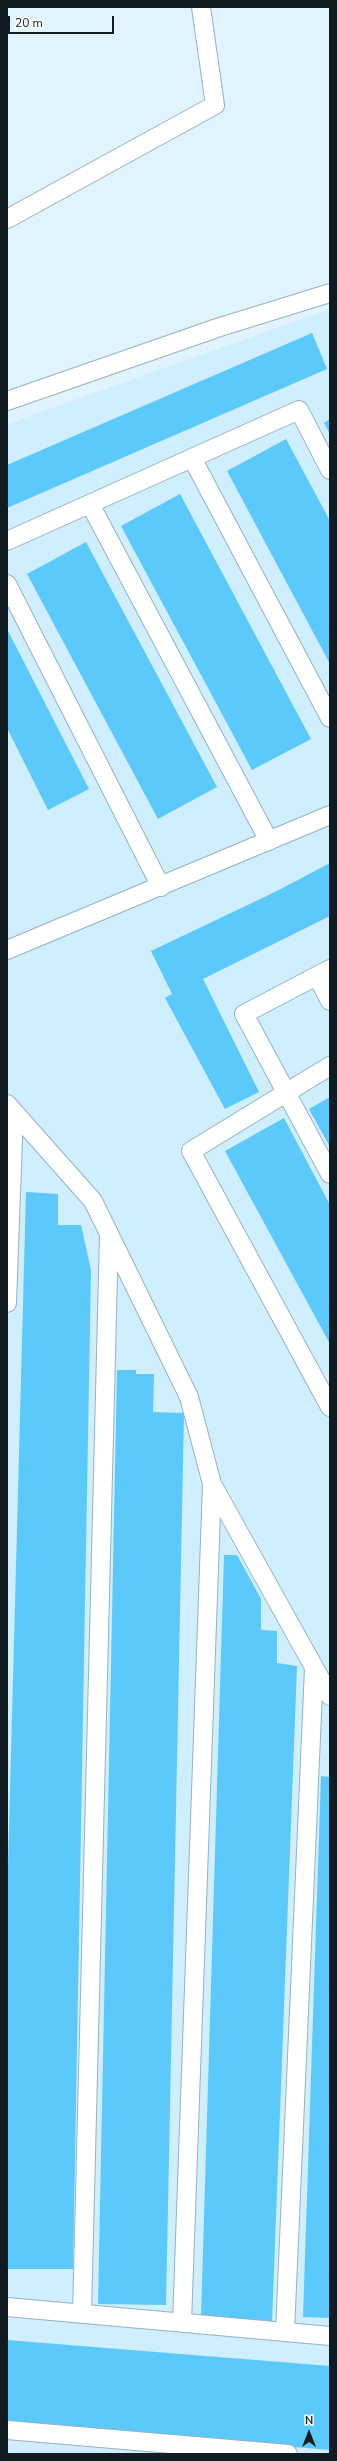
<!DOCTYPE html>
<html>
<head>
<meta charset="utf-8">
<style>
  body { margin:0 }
  #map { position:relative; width:337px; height:2461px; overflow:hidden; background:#e1f4fd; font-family:"Nunito Sans",sans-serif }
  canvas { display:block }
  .frame { position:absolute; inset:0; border:8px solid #111c22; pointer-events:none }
  .north { position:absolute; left:289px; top:2413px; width:40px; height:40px; -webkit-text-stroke:3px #fff; paint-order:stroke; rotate:0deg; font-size:11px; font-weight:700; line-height:16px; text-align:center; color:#111c22 }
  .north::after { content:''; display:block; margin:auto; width:14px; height:18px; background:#111c22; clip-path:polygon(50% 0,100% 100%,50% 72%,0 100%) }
  .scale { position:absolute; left:8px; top:16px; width:106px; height:18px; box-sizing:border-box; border:2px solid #111c22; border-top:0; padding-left:5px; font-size:12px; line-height:14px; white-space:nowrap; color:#111c22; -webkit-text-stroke:3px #fff; paint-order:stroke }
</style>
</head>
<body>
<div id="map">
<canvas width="337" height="2461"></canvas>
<div class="frame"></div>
<div class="north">N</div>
<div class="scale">20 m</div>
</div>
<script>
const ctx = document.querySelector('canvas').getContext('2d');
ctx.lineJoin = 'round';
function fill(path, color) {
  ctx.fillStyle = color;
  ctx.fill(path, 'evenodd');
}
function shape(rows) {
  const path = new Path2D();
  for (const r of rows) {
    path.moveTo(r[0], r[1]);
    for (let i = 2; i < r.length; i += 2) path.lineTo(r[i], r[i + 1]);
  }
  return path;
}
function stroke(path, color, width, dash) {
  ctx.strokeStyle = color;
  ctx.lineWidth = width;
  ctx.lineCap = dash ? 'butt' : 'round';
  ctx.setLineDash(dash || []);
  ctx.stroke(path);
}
const built = shape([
  [330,309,330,2454,7,2454,7,424]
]);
const building = shape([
  [312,333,327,369,7,508,7,465],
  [330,419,330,434,324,423],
  [286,439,330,521,330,664,227,471],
  [180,494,311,739,252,770,121,526],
  [86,542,217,787,158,819,27,574],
  [7,629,89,789,48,810,7,728],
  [330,863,330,916,203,979,259,1092,225,1109,165,998,172,994,151,951,277,891],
  [330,1097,330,1147,309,1109],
  [284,1118,330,1205,330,1344,225,1151],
  [26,1192,58,1194,58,1225,81,1225,91,1270,73,2269,7,2269,7,1903],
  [117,1370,136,1370,136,1374,154,1374,153,1412,184,1413,166,2305,98,2304],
  [224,1555,237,1555,261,1599,261,1630,277,1631,277,1663,297,1666,272,2322,201,2317],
  [321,1776,330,1777,330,2318,303,2317],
  [7,2340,330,2366,330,2450,7,2423]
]);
const service = shape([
  [7,219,215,105,201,7],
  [7,401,220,327,330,293],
  [192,458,330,718],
  [90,504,269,841],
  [7,541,299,410,330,470],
  [7,584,161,887],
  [7,950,330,815],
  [330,969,244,1014,330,1174],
  [317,976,330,1001],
  [330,1066,191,1151,330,1407],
  [7,1104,93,1201,189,1397,212,1484,330,1696],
  [7,1303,14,1112],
  [7,2307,330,2336],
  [82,2314,109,1234],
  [182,2323,212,1484],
  [285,2332,314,1668],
  [7,2430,288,2454]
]);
fill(built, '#cfeefe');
fill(building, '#5bcafa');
stroke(service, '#95b3c2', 20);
stroke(service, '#fff', 18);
</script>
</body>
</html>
